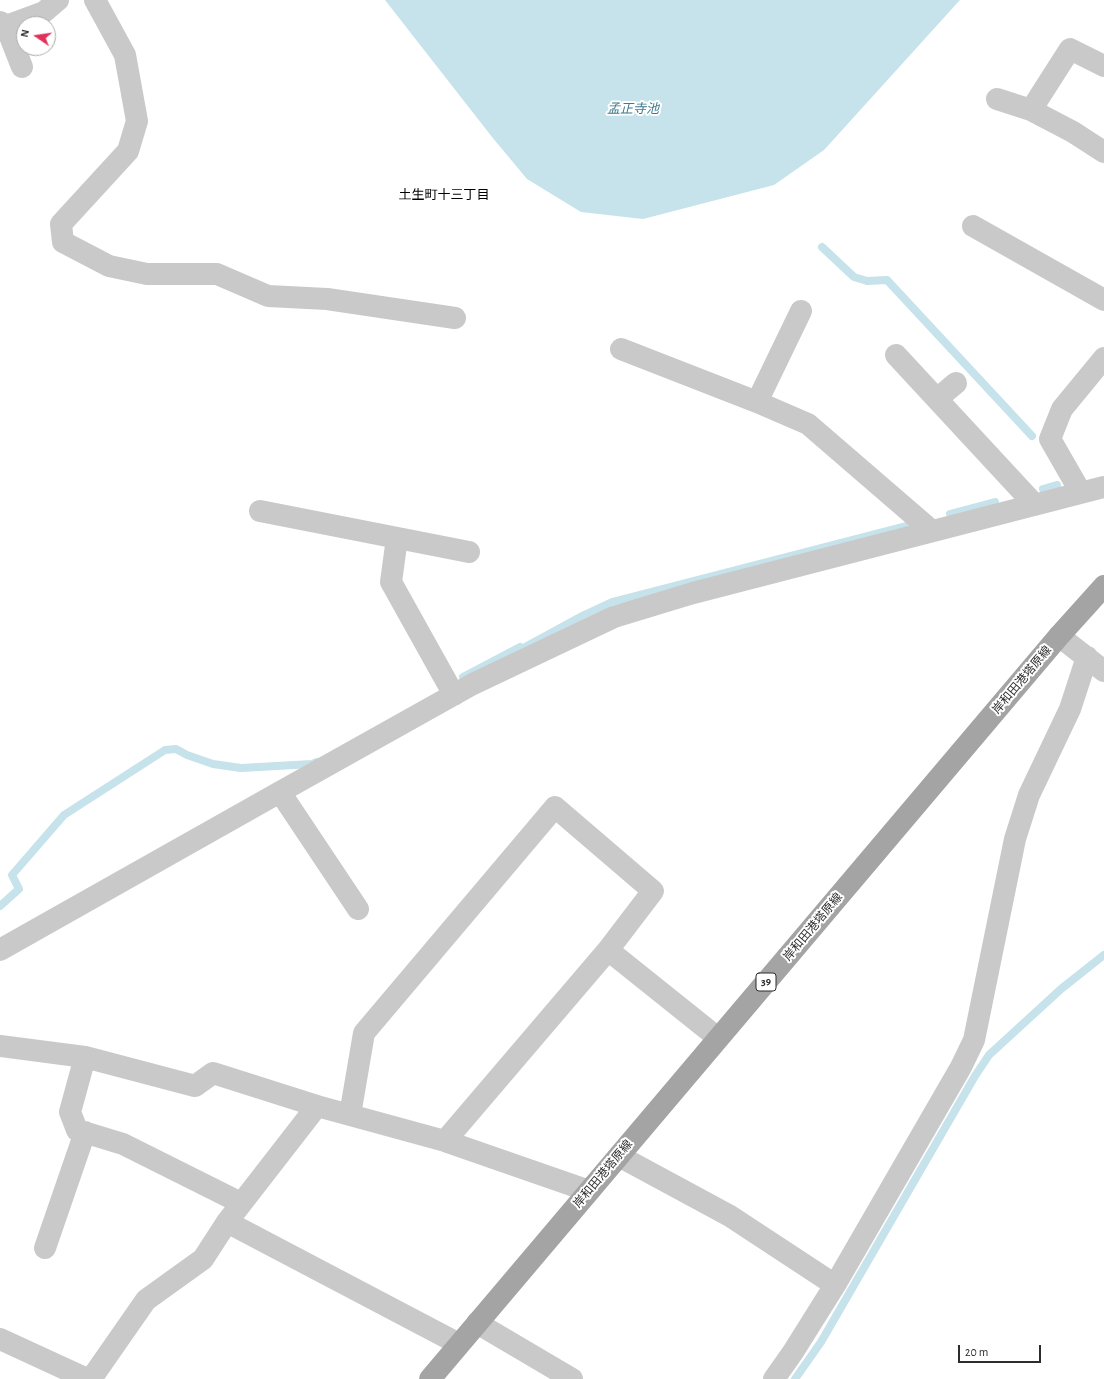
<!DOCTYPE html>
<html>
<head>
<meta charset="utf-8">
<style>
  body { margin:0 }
  #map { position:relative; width:1104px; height:1379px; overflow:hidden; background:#fff; font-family:"Alegreya Sans",sans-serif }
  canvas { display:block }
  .north { position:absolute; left:16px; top:16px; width:40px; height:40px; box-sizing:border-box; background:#fff; border:1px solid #ababab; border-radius:50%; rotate:283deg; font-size:11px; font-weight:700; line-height:16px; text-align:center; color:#2c2c2c }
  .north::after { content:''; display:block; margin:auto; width:14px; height:18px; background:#e1315a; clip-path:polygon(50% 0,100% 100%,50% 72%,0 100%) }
  .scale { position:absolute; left:958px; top:1345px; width:83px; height:18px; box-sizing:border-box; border:2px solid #2c2c2c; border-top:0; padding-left:5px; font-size:12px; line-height:14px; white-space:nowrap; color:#2c2c2c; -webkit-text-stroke:3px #fff; paint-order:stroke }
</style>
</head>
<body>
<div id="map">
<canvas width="1104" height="1379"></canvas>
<div class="north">N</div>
<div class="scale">20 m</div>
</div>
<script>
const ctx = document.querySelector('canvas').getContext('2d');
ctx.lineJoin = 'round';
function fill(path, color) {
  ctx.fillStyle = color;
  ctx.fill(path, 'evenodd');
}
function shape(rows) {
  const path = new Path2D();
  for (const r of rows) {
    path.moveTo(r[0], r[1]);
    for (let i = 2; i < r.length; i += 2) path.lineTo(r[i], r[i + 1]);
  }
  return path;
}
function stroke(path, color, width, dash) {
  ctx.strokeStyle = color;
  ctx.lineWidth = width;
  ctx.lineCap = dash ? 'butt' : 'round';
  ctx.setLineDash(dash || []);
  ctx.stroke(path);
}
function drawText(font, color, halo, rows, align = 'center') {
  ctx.font = font + ' "Alegreya Sans","Noto Sans JP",sans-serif';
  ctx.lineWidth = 4;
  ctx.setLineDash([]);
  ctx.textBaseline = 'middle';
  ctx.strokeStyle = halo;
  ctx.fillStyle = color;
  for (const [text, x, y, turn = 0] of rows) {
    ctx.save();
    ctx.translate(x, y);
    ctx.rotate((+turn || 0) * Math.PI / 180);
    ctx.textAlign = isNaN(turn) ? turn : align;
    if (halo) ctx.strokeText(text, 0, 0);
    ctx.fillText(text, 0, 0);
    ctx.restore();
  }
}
const water = shape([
  [385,0,960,0,824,150,774,185,643,219,581,212,527,179,492,137]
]);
const stream = shape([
  [822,247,854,277,867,281,887,280,1032,436],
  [1043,489,1057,485],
  [950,514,995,502],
  [580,617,612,602,906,526],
  [516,652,584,615],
  [463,677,520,647],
  [0,906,19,889,12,875,64,815,165,750,176,749,187,755,213,764,241,768,312,764,317,762],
  [795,1379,821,1342,975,1076,989,1055,1061,989,1104,955]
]);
const street = shape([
  [95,0,125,55,137,121,128,151,61,224,63,242,109,266,147,274,217,274,268,296,327,299,455,318],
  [0,22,6,26,22,67],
  [6,26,44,12,58,0],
  [997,99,1031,110,1073,132,1104,152],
  [1031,110,1070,49,1104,66],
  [973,226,1104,300],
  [621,349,757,402,808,424,932,531],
  [896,355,1035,505],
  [937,399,956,383],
  [757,402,801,311],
  [1081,493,1050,439,1062,409,1104,358],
  [260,511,469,552],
  [397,538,391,582,454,695],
  [1059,636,1104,671],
  [280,792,358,909],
  [0,950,280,792,473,684,614,617,693,593,1104,487],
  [608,950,718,1038],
  [0,1046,85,1057,195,1086,213,1073,317,1106,445,1141,589,1191],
  [85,1057,70,1112,77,1130,123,1144,241,1203],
  [350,1115,364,1033,555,807,653,891,608,950,445,1141],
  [619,1156,730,1216,835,1285],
  [227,1222,459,1344],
  [45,1248,85,1132],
  [477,1323,572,1379],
  [0,1339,87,1379],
  [91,1379,146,1300,203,1259,227,1222,317,1106],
  [774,1379,793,1352,835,1285,961,1067,974,1040,1015,839,1029,795,1070,709,1087,657]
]);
const primary = shape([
  [430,1379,1059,636,1104,586]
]);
const shields = [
  [766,982,20]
];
const shieldNames = [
  ["39",766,982]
];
const streetNames = [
  ["岸和田港塔原線",1022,680,-50],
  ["岸和田港塔原線",813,927,-50],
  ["岸和田港塔原線",603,1174,-50]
];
const waterNames = [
  ["孟正寺池",633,109]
];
const neighbourhoodNames = [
  ["土生町十三丁目",444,195]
];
fill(water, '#c6e2ea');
stroke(stream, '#c6e2ea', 8);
stroke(street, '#c9c9c9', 22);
stroke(primary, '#a4a4a4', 22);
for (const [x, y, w] of shields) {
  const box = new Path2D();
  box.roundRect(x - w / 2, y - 9, w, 18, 3);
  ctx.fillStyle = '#fff';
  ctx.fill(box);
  stroke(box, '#2c2c2c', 1);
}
drawText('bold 11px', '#2c2c2c', null, shieldNames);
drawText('12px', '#2c2c2c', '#fff', streetNames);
drawText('italic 13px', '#3d7a8c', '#fff', waterNames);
drawText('13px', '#000', '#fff', neighbourhoodNames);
</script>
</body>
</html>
